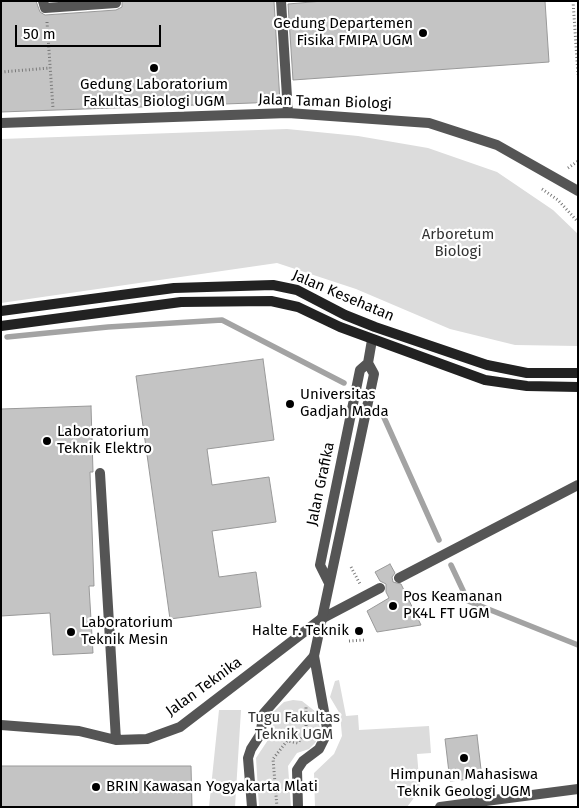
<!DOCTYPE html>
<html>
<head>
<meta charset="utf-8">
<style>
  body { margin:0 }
  #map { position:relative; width:579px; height:808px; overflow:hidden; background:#fff; font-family:"Fira Sans",sans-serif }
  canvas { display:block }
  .frame { position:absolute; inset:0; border:2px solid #000; pointer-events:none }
  .scale { position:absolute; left:15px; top:25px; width:146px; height:22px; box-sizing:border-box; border:2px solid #000; border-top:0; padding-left:6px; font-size:15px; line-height:18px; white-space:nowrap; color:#000; -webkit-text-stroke:4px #fff; paint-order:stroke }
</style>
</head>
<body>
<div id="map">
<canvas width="579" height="808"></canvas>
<div class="frame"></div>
<div class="scale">50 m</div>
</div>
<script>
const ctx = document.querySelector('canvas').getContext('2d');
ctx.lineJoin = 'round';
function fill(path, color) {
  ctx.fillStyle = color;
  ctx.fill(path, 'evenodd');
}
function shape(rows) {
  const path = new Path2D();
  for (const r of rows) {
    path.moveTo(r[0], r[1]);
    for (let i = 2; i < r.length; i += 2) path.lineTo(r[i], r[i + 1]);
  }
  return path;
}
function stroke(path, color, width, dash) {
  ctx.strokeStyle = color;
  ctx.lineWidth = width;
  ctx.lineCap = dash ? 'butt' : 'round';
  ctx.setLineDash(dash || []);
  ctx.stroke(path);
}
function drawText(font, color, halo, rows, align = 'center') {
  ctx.font = font + ' "Fira Sans",sans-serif';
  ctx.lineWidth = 4.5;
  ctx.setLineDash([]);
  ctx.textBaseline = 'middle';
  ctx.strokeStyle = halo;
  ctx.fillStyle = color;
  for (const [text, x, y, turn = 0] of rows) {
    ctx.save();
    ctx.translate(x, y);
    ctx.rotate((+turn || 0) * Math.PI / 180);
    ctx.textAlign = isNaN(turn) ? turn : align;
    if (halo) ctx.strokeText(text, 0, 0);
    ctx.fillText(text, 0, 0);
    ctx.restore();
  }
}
const green = shape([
  [287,129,358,136,428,148,497,172,553,210,578,234,578,346,515,345,450,329,356,289,277,263,1,303,1,139],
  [339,680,346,716,358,715,359,730,429,726,431,753,417,754,420,790,407,807,315,807,314,773,334,754,342,736,340,714,330,697,335,681],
  [293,700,302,701,316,712,320,728,319,736,315,743,309,749,297,753,288,766,291,807,259,807,256,758,270,737,268,723,271,714,284,702],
  [219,710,241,710,235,807,209,807]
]);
const stream = shape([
  [7,337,108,327,222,320,344,383],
  [382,413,439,540],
  [451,565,468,601,578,645]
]);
const building = shape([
  [1,1,36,1,40,12,45,15,116,10,122,7,122,1,274,1,280,102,1,112,1,1],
  [323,1,545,1,549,62,293,80,288,4,323,1],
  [263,359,274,440,207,449,212,485,269,477,276,522,212,531,219,577,256,572,261,607,170,619,136,376,263,359],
  [91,406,93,472,90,472,94,586,89,586,93,653,53,655,50,613,1,616,1,409,91,406],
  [390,564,395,573,392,577,393,582,401,584,421,625,377,632,367,611,389,598,386,592,386,584,380,581,375,572,390,564],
  [477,735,482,778,450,781,445,739,477,735],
  [1,766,191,766,192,807,1,807,1,766]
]);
const path = shape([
  [573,1,578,75],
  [47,22,53,108],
  [1,72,50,68],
  [568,168,578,161],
  [542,189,558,200,578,222],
  [351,567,360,584],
  [349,641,365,640],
  [277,807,273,759,287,741,298,743,306,731,306,705]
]);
const lane = shape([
  [43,1,45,8,116,3,115,1],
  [281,1,288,113],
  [100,473,116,740],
  [399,578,578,485],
  [1,725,79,731,116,740,147,739,180,727,321,619,380,588],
  [252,807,248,758,251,749,260,735,264,713,314,656],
  [298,807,297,770,303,761,319,749,324,739,327,728,314,656],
  [440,807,578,789]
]);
const street = shape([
  [1,123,288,113,429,123,497,145,578,191],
  [329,583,320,565,360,370,368,363,372,340],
  [314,656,374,374,368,363]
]);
const secondary = shape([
  [1,311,174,288,273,285,297,290,345,315,375,327,487,365,527,373,578,373],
  [1,326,181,302,271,301,298,307,340,327,485,380,527,386,578,387]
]);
const markers = [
  [423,33,5,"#000"],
  [154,68,5,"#000"],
  [290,404,5,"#000"],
  [47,441,5,"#000"],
  [393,606,5,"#000"],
  [359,631,5,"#000"],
  [71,632,5,"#000"],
  [464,758,5,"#000"],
  [96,787,5,"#000"]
];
const poiNames = [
  ["Gedung Departemen",413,24,"right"],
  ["Fisika FMIPA UGM",413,41,"right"],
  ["Gedung Laboratorium",154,85,"center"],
  ["Fakultas Biologi UGM",154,102,"center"],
  ["Universitas",300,395],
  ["Gadjah Mada",300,412],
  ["Laboratorium",57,432],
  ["Teknik Elektro",57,449],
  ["Pos Keamanan",403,597],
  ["PK4L FT UGM",403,614],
  ["Laboratorium",81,623],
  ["Teknik Mesin",81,640],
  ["Halte F. Teknik",349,631,"right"],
  ["Himpunan Mahasiswa",464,775,"center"],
  ["Teknik Geologi UGM",464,792,"center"],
  ["BRIN Kawasan Yogyakarta Mlati",106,787]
];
const streetNames = [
  ["Jalan Taman Biologi",325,102,2],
  ["Jalan Kesehatan",343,296,23],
  ["Jalan Grafika",321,484,-78],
  ["Jalan Teknika",204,687,-36]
];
const parkNames = [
  ["Arboretum",458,235],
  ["Biologi",458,252],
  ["Tugu Fakultas",294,718],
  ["Teknik UGM",294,735]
];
fill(green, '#dcdcdc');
stroke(stream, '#a3a3a3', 5.5);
fill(building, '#c4c4c4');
stroke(building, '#999', 1);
stroke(path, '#777', 3, [1, 2.5]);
stroke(lane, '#555', 10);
stroke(street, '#555', 10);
stroke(secondary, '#222', 10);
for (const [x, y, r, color] of markers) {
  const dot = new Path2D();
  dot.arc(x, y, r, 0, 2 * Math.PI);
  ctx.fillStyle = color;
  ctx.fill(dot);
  stroke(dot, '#fff', 2);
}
drawText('15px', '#000', '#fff', poiNames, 'left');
drawText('15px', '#000', '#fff', streetNames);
drawText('15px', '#333', '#fff', parkNames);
</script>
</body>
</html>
